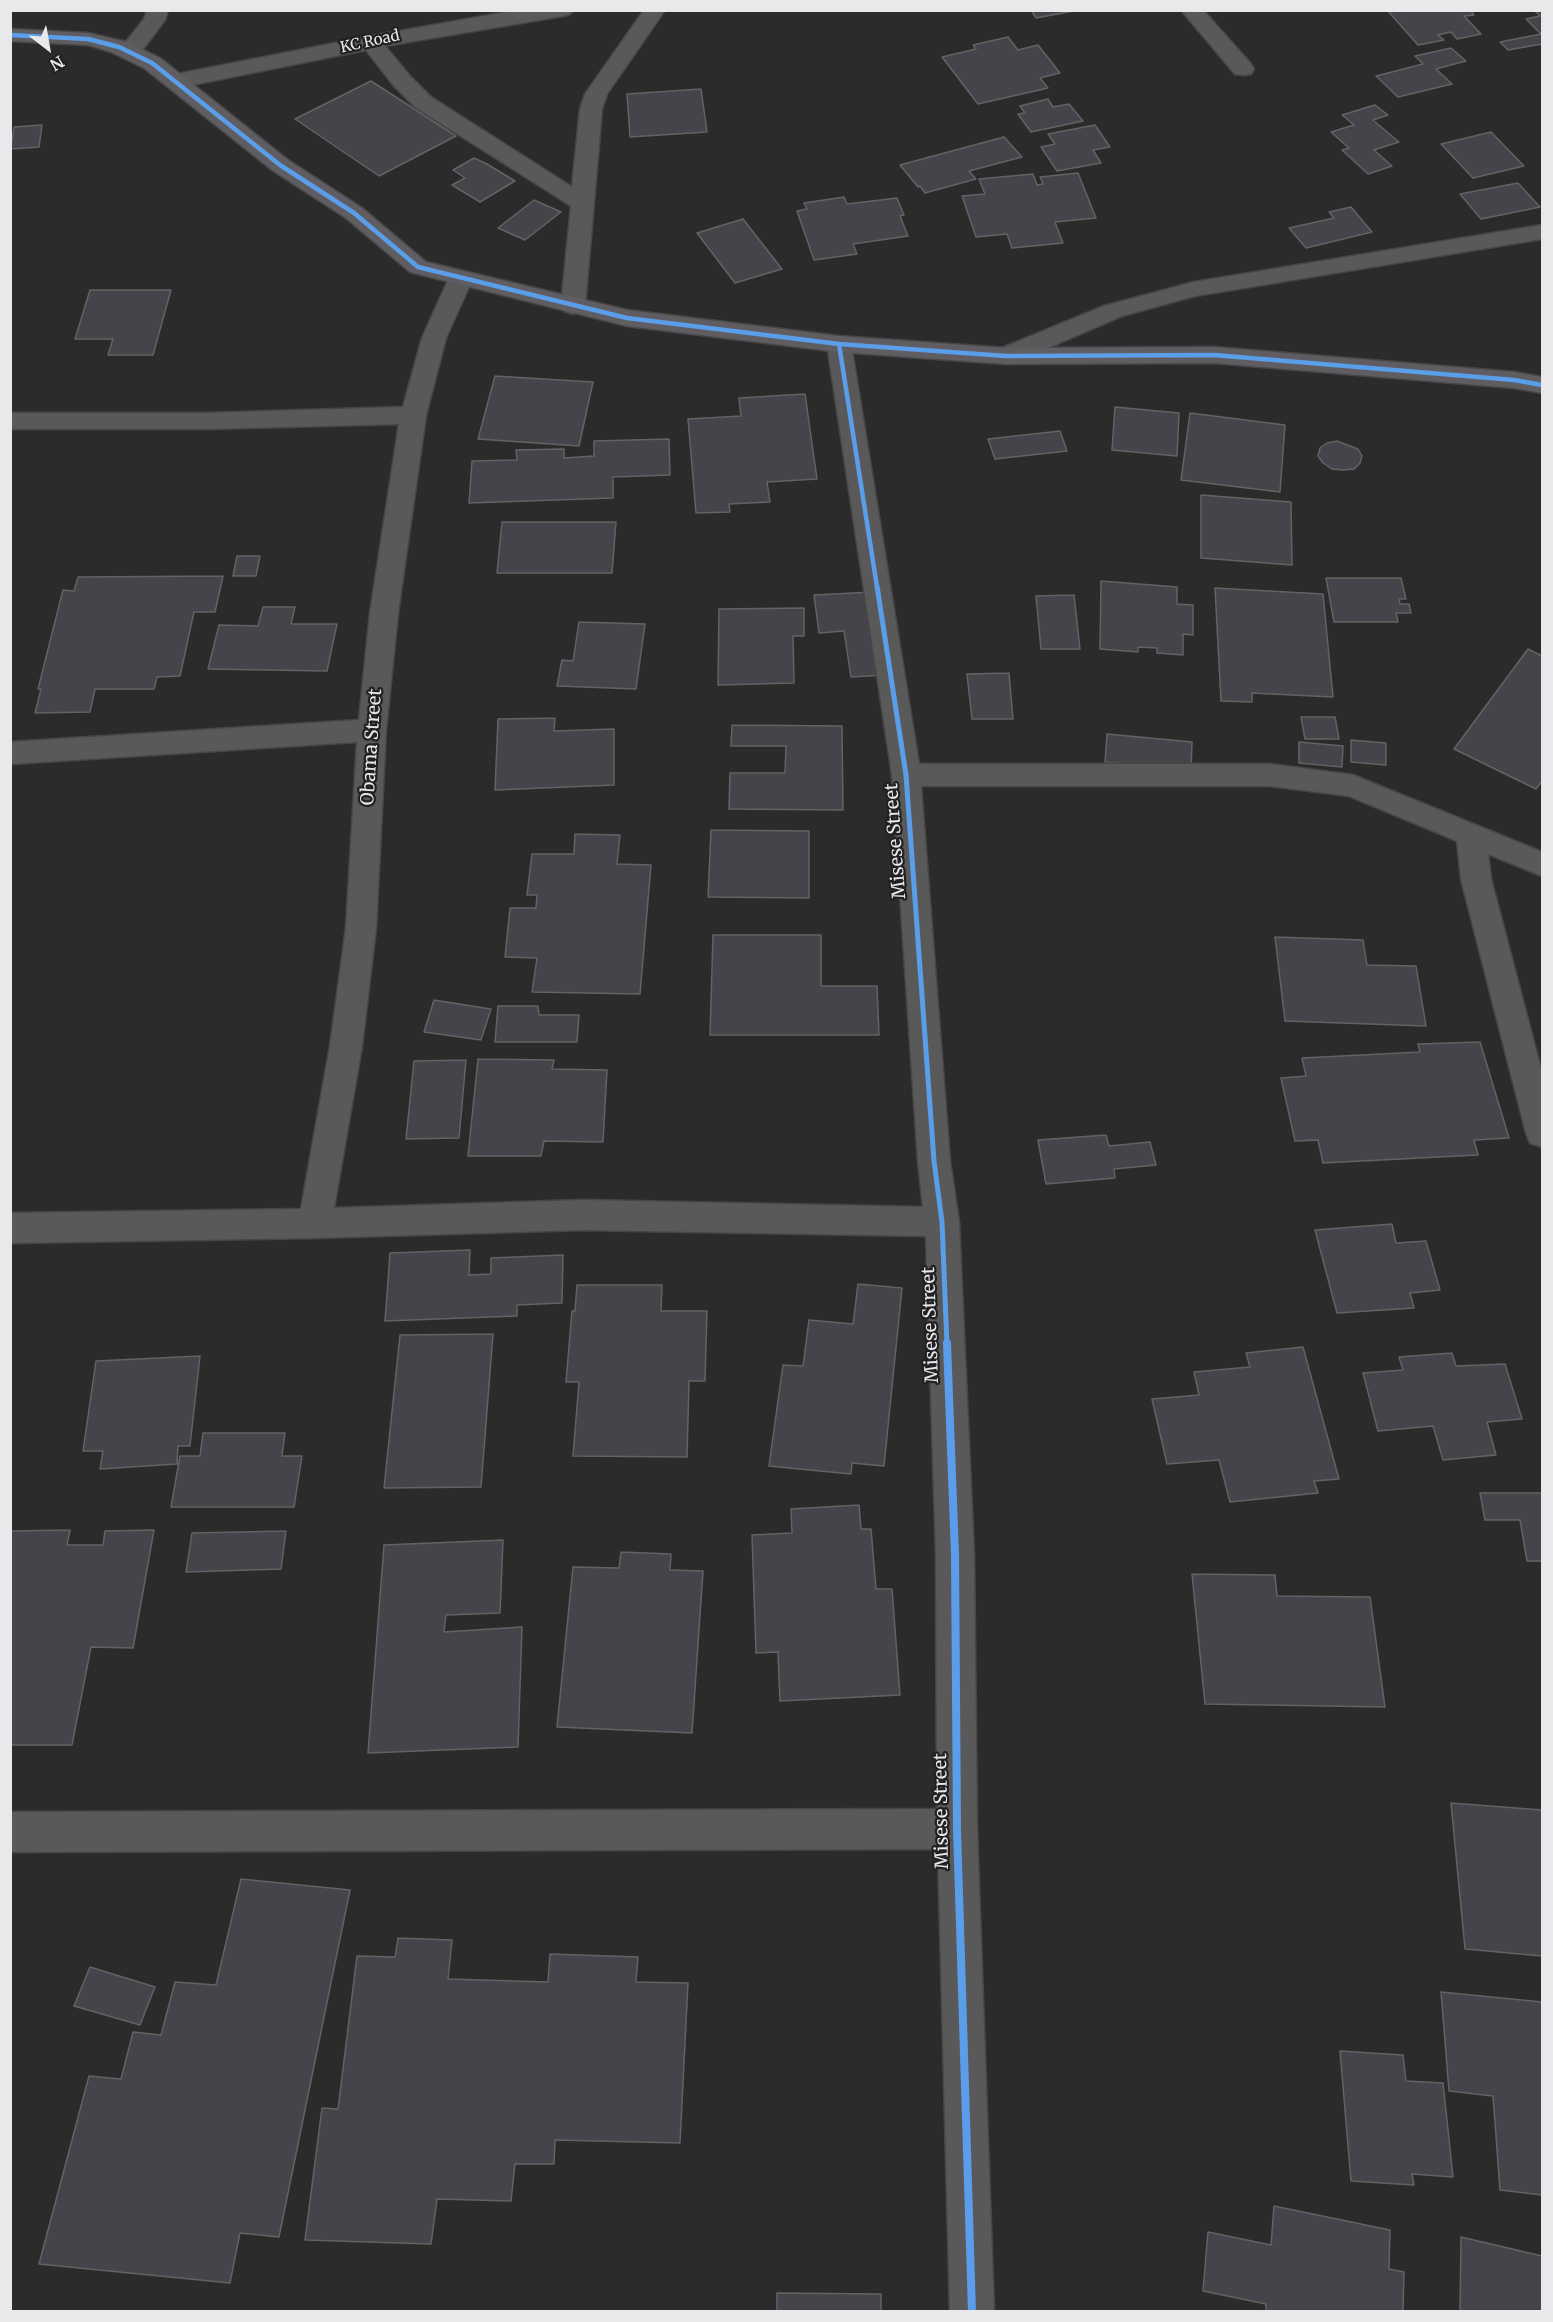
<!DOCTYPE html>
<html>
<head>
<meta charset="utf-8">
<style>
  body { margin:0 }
  #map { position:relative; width:1553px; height:2322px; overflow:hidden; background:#2b2b2b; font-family:Merriweather,serif }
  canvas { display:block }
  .frame { position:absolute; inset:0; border:12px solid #e9e8ea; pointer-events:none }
  .north { position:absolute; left:18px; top:18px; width:60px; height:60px; -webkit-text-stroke:4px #212123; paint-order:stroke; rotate:149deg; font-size:16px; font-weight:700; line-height:24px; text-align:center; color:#e9e8ea }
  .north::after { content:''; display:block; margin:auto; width:21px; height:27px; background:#e9e8ea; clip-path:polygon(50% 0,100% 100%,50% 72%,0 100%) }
</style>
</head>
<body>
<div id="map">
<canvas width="1553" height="2322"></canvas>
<div class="frame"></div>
<div class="north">N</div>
</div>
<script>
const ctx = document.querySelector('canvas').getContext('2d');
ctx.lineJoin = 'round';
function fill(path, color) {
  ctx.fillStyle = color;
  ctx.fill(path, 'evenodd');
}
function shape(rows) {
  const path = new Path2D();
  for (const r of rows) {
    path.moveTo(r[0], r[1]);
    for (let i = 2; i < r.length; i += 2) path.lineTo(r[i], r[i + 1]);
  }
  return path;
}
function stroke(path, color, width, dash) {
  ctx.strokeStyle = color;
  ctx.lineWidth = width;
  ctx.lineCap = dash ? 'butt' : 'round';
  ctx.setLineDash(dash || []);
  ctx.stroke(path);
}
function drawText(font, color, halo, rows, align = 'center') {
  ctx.font = font + ' Merriweather,serif';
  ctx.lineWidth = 4.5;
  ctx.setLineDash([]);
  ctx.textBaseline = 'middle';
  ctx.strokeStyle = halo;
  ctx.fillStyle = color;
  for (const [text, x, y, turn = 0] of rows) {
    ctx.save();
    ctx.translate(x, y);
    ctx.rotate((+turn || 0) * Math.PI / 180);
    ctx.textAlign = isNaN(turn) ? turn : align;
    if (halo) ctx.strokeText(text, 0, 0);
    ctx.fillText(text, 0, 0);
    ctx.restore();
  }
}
const building = shape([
  [1031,10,1079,10,1036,18,1031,10],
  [1387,10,1470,10,1474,15,1464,16,1481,34,1457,39,1451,32,1438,35,1444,40,1418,45,1387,10],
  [1534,10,1542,10,1542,44,1508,50,1500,42,1541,34,1526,19,1540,16,1534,10],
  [1008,37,1018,50,1038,45,1060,73,1040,78,1048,88,978,104,942,57,976,49,973,45,1008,37],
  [1451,48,1466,61,1436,69,1452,84,1398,97,1376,76,1423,64,1415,56,1451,48],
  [371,81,456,136,379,176,295,119,371,81],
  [701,89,707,132,630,137,627,94,701,89],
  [1048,99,1053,107,1069,104,1083,121,1031,132,1018,114,1025,113,1020,106,1048,99],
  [1375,105,1388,115,1373,120,1399,142,1374,150,1392,166,1368,174,1342,150,1349,148,1331,132,1354,125,1342,115,1375,105],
  [42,125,39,147,11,149,14,127,42,125],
  [1095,125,1110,147,1093,150,1101,163,1057,171,1041,147,1055,144,1048,134,1095,125],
  [1491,132,1524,166,1473,178,1441,144,1491,132],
  [1004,137,1022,157,969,171,976,179,925,193,920,186,918,187,900,165,1004,137],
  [474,158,487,164,515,181,480,202,452,185,465,178,453,170,474,158],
  [1078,173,1096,218,1055,222,1063,243,1012,248,1007,234,976,237,962,196,985,194,979,179,1033,174,1037,185,1043,184,1040,177,1078,173],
  [1518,183,1540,207,1481,219,1460,194,1518,183],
  [844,197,847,204,897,198,904,215,900,216,908,236,853,244,857,254,814,260,797,211,807,209,804,203,844,197],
  [534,200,561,212,525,240,498,228,534,200],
  [1351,207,1372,232,1306,248,1289,228,1334,218,1329,212,1351,207],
  [743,219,782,269,735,283,697,233,743,219],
  [90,290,171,290,153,355,108,355,113,339,75,339,90,290],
  [495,376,593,382,579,446,478,439,495,376],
  [805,394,817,479,767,482,770,502,729,504,730,512,696,513,688,419,741,416,739,398,805,394],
  [1115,407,1179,413,1177,456,1112,450,1115,407],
  [1190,413,1285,425,1280,492,1181,480,1190,413],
  [1060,431,1067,451,995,459,988,439,1060,431],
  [669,439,670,475,613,477,613,498,469,503,472,461,517,460,516,450,564,449,564,458,594,456,594,441,669,439],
  [1337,441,1358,449,1362,456,1360,463,1354,469,1343,470,1332,469,1323,463,1318,456,1320,448,1327,443,1337,441],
  [1201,495,1291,502,1292,565,1201,558,1201,495],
  [502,522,616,522,612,573,497,573,502,522],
  [237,556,260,556,256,576,233,576,237,556],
  [223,576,215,612,194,612,180,676,157,677,154,689,95,689,90,712,35,713,41,689,38,689,63,590,74,591,78,577,223,576],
  [1326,578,1401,578,1406,599,1399,599,1400,604,1409,604,1411,613,1396,613,1398,622,1334,622,1326,578],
  [1101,581,1177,587,1177,604,1193,605,1193,635,1183,634,1183,655,1157,653,1157,648,1138,647,1138,652,1100,649,1101,581],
  [1215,588,1323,594,1333,697,1252,693,1252,702,1221,701,1215,588],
  [872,592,884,675,851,677,844,631,819,633,814,595,872,592],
  [1074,595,1080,649,1041,649,1036,596,1074,595],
  [263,607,295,607,291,624,337,624,327,671,208,669,219,625,258,626,263,607],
  [804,608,804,636,793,636,794,683,718,685,719,609,804,608],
  [579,622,645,624,636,689,557,686,562,660,573,661,579,622],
  [1528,649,1542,656,1542,781,1536,789,1454,749,1528,649],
  [1009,673,1013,719,972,719,967,674,1009,673],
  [1301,717,1335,717,1339,739,1305,739,1301,717],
  [555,718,554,731,614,729,614,785,495,790,498,719,555,718],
  [732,725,842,726,843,810,729,809,730,773,785,773,786,746,731,746,732,725],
  [1107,734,1192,742,1191,770,1105,762,1107,734],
  [1351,740,1386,743,1386,765,1351,762,1351,740],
  [1299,742,1343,746,1342,767,1299,763,1299,742],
  [711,830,809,831,809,898,708,897,711,830],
  [575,834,620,835,617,864,651,865,640,994,532,992,537,958,505,957,510,908,536,908,537,895,527,895,532,854,574,854,575,834],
  [713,935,821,935,821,986,877,986,879,1035,710,1035,713,935],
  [1275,937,1363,940,1367,965,1416,966,1426,1026,1285,1021,1275,937],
  [434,1000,491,1009,481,1040,424,1032,434,1000],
  [498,1006,538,1006,539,1015,579,1015,577,1042,495,1042,498,1006],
  [1480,1042,1509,1138,1474,1140,1478,1155,1323,1163,1318,1140,1295,1141,1281,1078,1306,1076,1302,1058,1420,1052,1418,1044,1480,1042],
  [478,1059,554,1060,552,1069,607,1070,603,1142,544,1141,541,1156,468,1156,478,1059],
  [466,1060,459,1138,406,1139,414,1061,466,1060],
  [1106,1135,1109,1146,1150,1142,1156,1165,1114,1169,1115,1178,1046,1184,1038,1140,1106,1135],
  [1392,1224,1396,1243,1426,1241,1440,1290,1410,1293,1414,1308,1337,1313,1315,1230,1392,1224],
  [470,1250,469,1275,491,1274,491,1258,563,1255,562,1303,517,1305,517,1316,385,1321,390,1253,470,1250],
  [858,1284,902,1288,884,1466,852,1463,851,1474,769,1466,783,1365,803,1366,809,1320,853,1324,858,1284],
  [577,1285,662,1285,661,1311,707,1311,705,1381,689,1381,687,1457,573,1456,579,1382,566,1382,572,1311,575,1311,577,1285],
  [493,1334,481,1487,384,1488,400,1335,493,1334],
  [1303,1347,1339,1479,1314,1481,1318,1493,1230,1502,1219,1460,1167,1464,1152,1399,1199,1395,1194,1372,1250,1367,1246,1353,1303,1347],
  [1452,1353,1456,1366,1505,1364,1522,1419,1487,1422,1496,1455,1443,1460,1433,1426,1378,1431,1363,1373,1403,1370,1399,1357,1452,1353],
  [200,1356,190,1446,178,1446,177,1464,100,1469,103,1451,83,1451,96,1361,200,1356],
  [203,1433,285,1433,282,1456,302,1456,294,1507,171,1507,180,1456,200,1456,203,1433],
  [1480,1493,1542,1493,1542,1561,1527,1561,1520,1520,1485,1520,1480,1493],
  [859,1505,861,1529,871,1529,876,1589,892,1589,900,1695,780,1701,778,1652,756,1653,752,1535,792,1533,791,1509,859,1505],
  [70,1530,67,1545,103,1545,105,1531,154,1530,133,1648,91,1647,72,1745,10,1745,10,1531,70,1530],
  [286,1531,281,1569,186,1572,192,1533,286,1531],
  [503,1540,500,1613,446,1615,444,1632,522,1627,518,1747,368,1753,384,1545,503,1540],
  [621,1552,671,1554,670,1570,703,1571,692,1733,557,1727,573,1567,619,1568,621,1552],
  [1192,1574,1275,1575,1277,1596,1370,1597,1385,1707,1205,1704,1192,1574],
  [1451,1803,1542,1810,1542,1956,1465,1949,1451,1803],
  [241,1879,350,1890,279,2237,240,2233,230,2283,39,2264,89,2076,121,2079,133,2032,161,2035,175,1982,216,1985,241,1879],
  [398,1938,452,1940,448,1979,548,1982,550,1954,638,1957,636,1982,688,1983,680,2143,555,2140,554,2164,515,2164,511,2201,437,2199,431,2244,305,2240,322,2108,338,2109,357,1956,395,1957,398,1938],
  [90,1967,155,1987,140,2025,74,2006,90,1967],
  [1441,1992,1542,2002,1542,2195,1500,2190,1493,2096,1449,2091,1441,1992],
  [1340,2051,1403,2055,1406,2081,1443,2083,1453,2177,1412,2174,1414,2185,1351,2181,1340,2051],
  [1274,2206,1390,2230,1389,2269,1404,2272,1403,2312,1266,2312,1266,2304,1203,2291,1208,2232,1271,2245,1274,2206],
  [1461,2237,1542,2256,1542,2312,1460,2312,1461,2237],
  [777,2293,881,2294,881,2312,777,2312,777,2293]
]);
const street = shape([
  [147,10,168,10,165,20,137,57,129,58,121,57,118,52,144,19,147,10],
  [518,10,573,10,570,14,563,16,385,46,410,76,431,97,572,187,580,109,585,94,644,10,665,10,607,94,602,109,585,306,582,311,573,314,564,311,561,306,571,206,415,107,394,86,366,50,177,88,169,86,166,81,169,76,177,74,371,36,518,10],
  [1181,10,1203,10,1251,64,1254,69,1251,74,1243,75,1235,74,1181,10],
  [1542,225,1542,239,1195,296,1122,316,1015,362,1006,364,997,362,994,356,997,350,1104,306,1194,282,1542,225],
  [461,271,469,273,473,278,446,338,426,415,398,613,386,730,376,928,362,1046,334,1208,583,1200,923,1207,918,1161,892,775,827,344,830,338,839,336,848,338,851,344,919,764,1270,764,1353,775,1542,852,1542,876,1488,854,1491,879,1542,1073,1542,1147,1530,1143,1526,1133,1461,879,1457,841,1349,796,1270,786,921,786,950,1161,959,1222,974,1555,977,1829,994,2312,950,2312,938,1849,10,1852,10,1812,937,1809,936,1555,926,1236,583,1230,315,1238,10,1243,10,1213,301,1209,330,1046,346,928,357,742,10,764,10,742,359,720,370,613,399,424,206,429,10,429,10,413,206,413,403,407,422,338,449,278,453,273,461,271]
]);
const secondary = shape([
  [10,29,88,33,127,42,160,58,288,160,362,208,426,262,627,310,839,336,1006,348,1214,347,1514,372,1542,377,1542,393,1514,388,1214,363,1006,364,839,352,627,326,410,272,346,218,272,170,144,68,111,52,88,45,10,41,10,29]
]);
const cyclewayFar2 = shape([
  [10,35,88,39,119,47,152,63,280,165,354,213,418,267,627,318,839,344,1006,356,1214,355,1514,380,1542,385],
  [839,344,877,587]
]);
const cyclewayFar1 = shape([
  [877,586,906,775,934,1161,942,1222,947,1345]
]);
const cycleway = shape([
  [947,1343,955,1555,957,1829,972,2312]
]);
const farStreetnames = [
  ["KC Road",370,42,-12]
];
const streetNames = [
  ["Obama Street",372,747,-86],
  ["Misese Street",896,841,-94],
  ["Misese Street",931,1325,-92],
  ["Misese Street",942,1811,-91]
];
fill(building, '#46444b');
stroke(building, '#636363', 1.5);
stroke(street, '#474647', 3);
stroke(secondary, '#474647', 3);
fill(street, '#59595a');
fill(secondary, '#5f5d61');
stroke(cyclewayFar2, '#5a9eea', 4.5);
stroke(cyclewayFar1, '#5a9eea', 5);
stroke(cycleway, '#5a9eea', 8);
drawText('15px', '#e9e8ea', '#212123', farStreetnames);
drawText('18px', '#e9e8ea', '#212123', streetNames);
</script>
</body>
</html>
